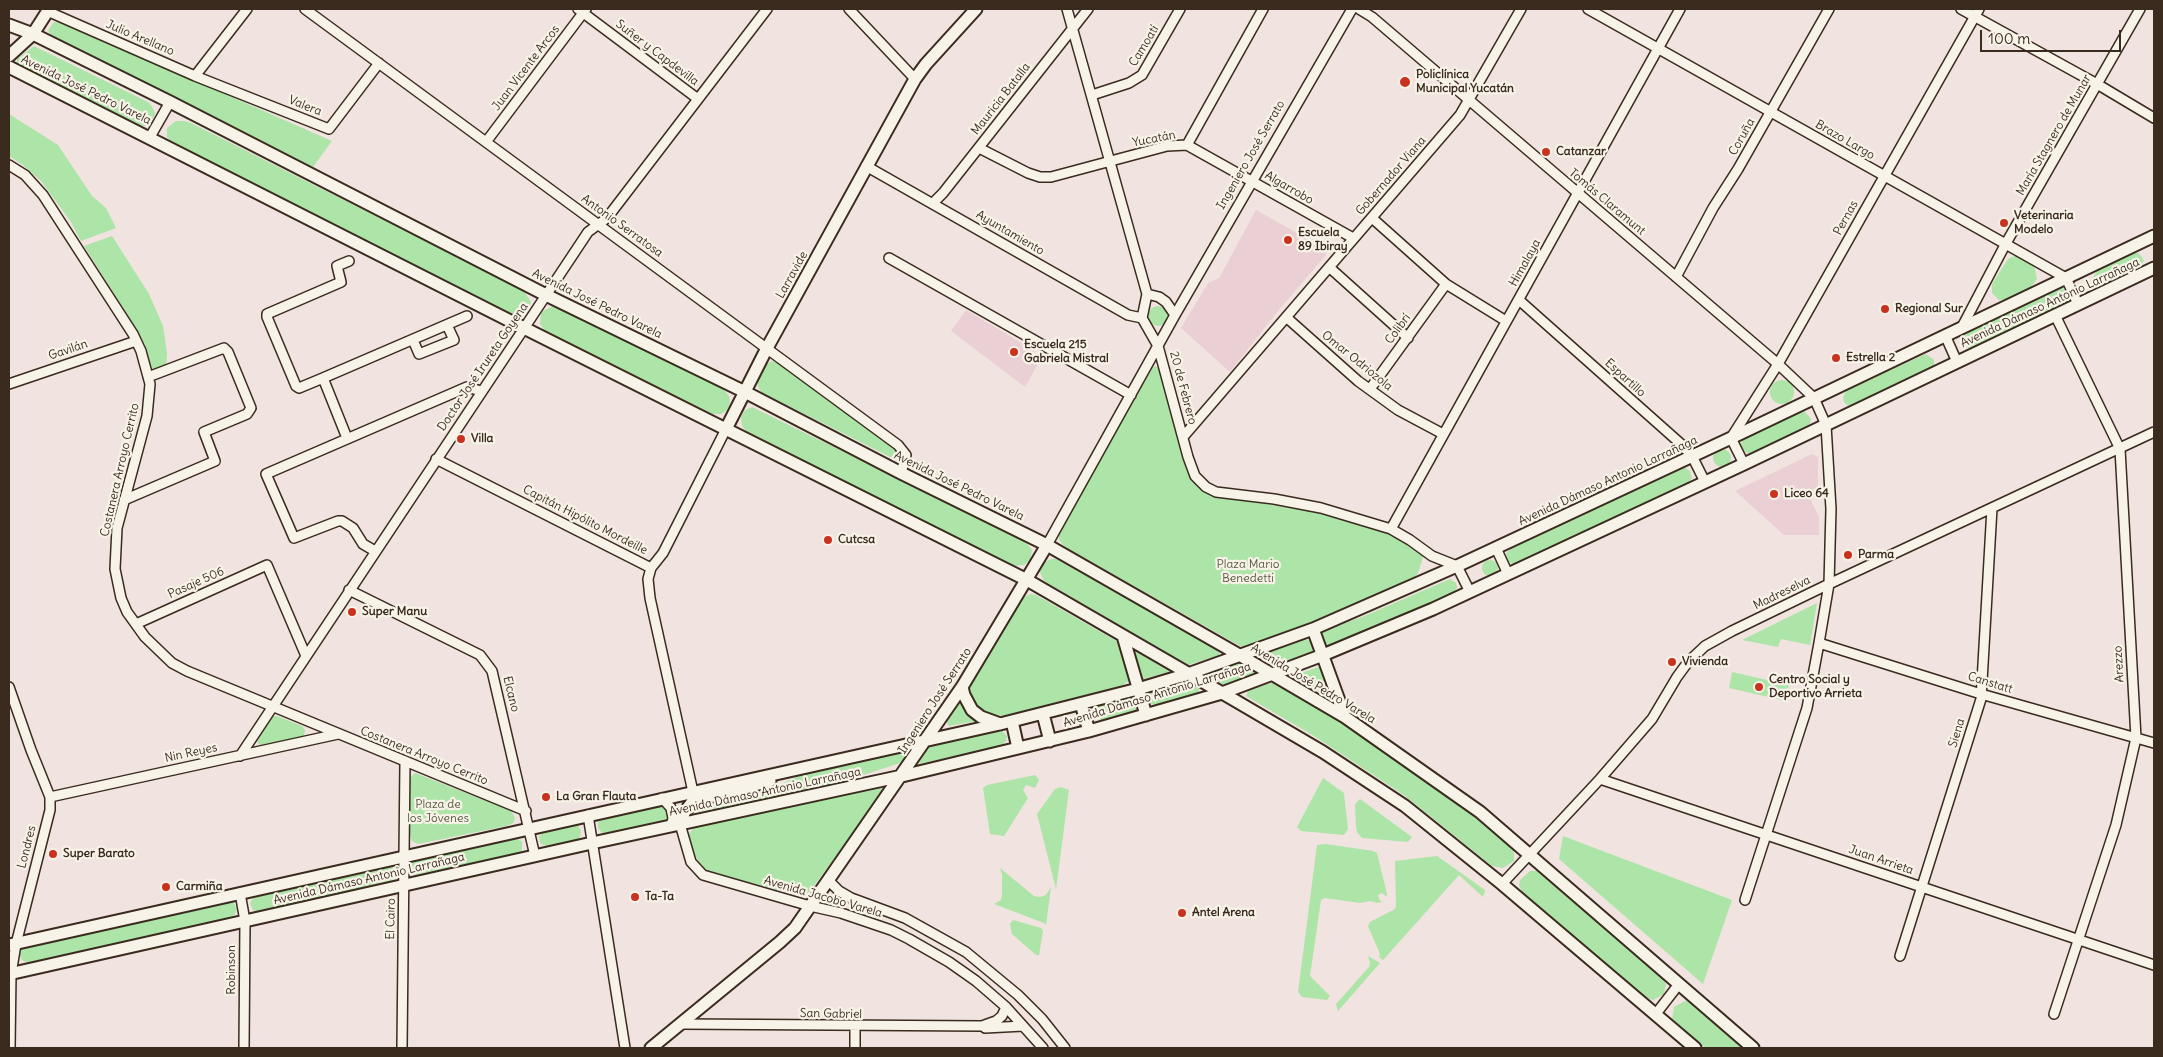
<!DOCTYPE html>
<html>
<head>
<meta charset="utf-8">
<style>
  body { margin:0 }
  #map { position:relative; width:2163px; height:1057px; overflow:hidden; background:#f1e3df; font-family:Delius,sans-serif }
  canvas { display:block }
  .frame { position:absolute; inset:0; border:10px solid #3b2a1e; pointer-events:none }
  .scale { position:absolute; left:1980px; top:30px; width:141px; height:22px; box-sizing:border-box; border:2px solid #3b2a1e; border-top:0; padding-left:6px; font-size:15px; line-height:18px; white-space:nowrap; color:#3b2a1e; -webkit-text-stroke:4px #f7f3e8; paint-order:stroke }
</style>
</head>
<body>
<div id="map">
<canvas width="2163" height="1057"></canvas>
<div class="frame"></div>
<div class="scale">100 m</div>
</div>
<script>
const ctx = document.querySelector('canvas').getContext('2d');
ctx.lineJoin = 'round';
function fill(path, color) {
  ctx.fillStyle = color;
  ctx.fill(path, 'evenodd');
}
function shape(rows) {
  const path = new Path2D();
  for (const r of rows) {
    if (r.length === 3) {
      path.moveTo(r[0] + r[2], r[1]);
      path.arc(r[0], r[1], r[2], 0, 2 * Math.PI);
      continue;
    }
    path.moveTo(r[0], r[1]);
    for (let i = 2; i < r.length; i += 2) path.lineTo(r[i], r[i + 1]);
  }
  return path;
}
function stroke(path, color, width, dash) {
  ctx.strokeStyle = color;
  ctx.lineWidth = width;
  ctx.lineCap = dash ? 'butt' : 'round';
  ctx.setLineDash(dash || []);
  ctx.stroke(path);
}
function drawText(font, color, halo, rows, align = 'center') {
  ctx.font = font + ' Delius,sans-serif';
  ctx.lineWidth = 4.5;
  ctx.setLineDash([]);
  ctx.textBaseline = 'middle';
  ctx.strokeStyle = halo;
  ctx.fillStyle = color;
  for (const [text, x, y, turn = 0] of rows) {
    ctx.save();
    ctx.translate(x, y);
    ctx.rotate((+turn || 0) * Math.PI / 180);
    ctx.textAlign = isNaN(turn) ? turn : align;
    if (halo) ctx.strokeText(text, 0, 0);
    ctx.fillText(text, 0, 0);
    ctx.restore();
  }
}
const built = shape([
  [1256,210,1324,248,1326,255,1278,311,1230,372,1181,328,1208,283,1219,278],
  [966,310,1035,351,1032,358,1039,362,1025,387,951,331],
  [1812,454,1818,457,1818,487,1807,492,1819,517,1819,535,1784,535,1735,491]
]);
const green = shape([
  [54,22,63,23,332,141,313,167,56,38,51,36,48,30],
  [34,46,148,102,151,105,155,113,152,121,147,126,136,125,17,65,17,59],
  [9,114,58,145,92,196,106,208,116,228,81,241,71,222,41,181,23,165,9,156],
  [176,121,185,121,191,123,524,291,531,302,528,309,517,315,505,311,187,151,173,144,167,137,167,128],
  [112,236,149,294,163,326,167,353,166,366,152,371,145,345,136,328,84,246],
  [2133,253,2138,253,2142,257,2144,261,2138,269,2105,285,2100,286,2095,283,2092,279,2097,271],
  [2015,256,2034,266,2037,279,2031,287,2007,299,1999,300,1992,293,1992,284,2008,259],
  [2062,288,2067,290,2070,294,2067,303,1974,348,1969,348,1965,344,1963,339,1968,332],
  [1158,316,10],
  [553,306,723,389,729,396,730,403,727,410,721,414,712,414,545,331,540,324,541,314,543,311],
  [1926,354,1934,360,1934,366,1930,369,1853,405,1848,406,1844,402,1843,397,1847,390],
  [772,361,779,364,898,451,900,458,894,459,761,392,758,387,758,380,764,366],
  [1155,366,1161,370,1190,474,1198,487,1210,495,1327,514,1389,533,1404,540,1424,554,1418,573,1410,582,1322,620,1242,647,1065,547,1059,540,1059,532,1153,367],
  [1782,392,12],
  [752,407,1024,540,1032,550,1030,560,1024,565,1013,566,746,431,742,426,741,417,745,410],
  [1804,411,1811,419,1809,426,1750,453,1747,453,1742,448,1741,444,1744,437],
  [1722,458,9],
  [1680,468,1685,468,1690,471,1692,478,1688,483,1519,564,1513,564,1508,562,1506,554,1510,549],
  [1051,559,1056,559,1218,650,1220,655,1188,665,1044,581,1039,570,1042,564],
  [1490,568,8],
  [1450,579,1456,583,1457,588,1452,595,1327,648,1326,646,1322,635,1323,631,1362,617],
  [1030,594,1036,595,1118,642,1130,675,1129,681,1121,686,1003,716,987,714,979,709,971,698,970,688,973,680,1022,598],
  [1817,603,1810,645,1781,639,1778,647,1742,640],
  [1304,639,1312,641,1315,647,1312,654,1279,666,1275,666,1264,658,1266,653],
  [1137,652,1169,670,1169,672,1143,679,1135,654],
  [1239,663,1253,670,1254,676,1224,685,1209,676,1211,672],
  [1321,666,1332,699,1293,676],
  [1732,672,1789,685,1786,701,1729,688],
  [1185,681,1198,687,1199,690,1198,694,1158,706,1149,703,1148,696,1152,690],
  [1274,682,1372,742,1428,781,1510,845,1514,853,1514,861,1503,868,1492,866,1404,795,1314,736,1246,696,1248,691],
  [1134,696,1136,696,1140,711,1105,722,1096,717,1095,710,1098,706],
  [961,699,977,721,949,726,946,720],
  [272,716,277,716,302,726,305,730,304,736,300,739,261,746,257,742,257,737],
  [998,730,1002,731,1007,736,1006,741,1002,746,918,764,931,744],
  [906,750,910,754,903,762,842,782,695,813,696,809,706,801,779,785,808,772],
  [415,773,512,811,515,819,513,823,506,826,418,844,412,841,409,832,409,779],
  [1035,775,1039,780,1035,788,1026,785,1023,790,1028,798,1004,836,990,834,983,788,987,785],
  [1323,778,1344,793,1348,829,1344,835,1301,831,1297,827],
  [884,786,887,786,886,789,810,891,804,896,796,895,713,873,703,868,694,854,689,834,694,827],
  [1061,787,1069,790,1056,889,1037,814,1055,789],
  [1360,799,1412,837,1408,842,1362,838,1357,832,1356,827,1355,804],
  [661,806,665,807,669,814,668,818,661,824,609,834,602,833,598,828,598,822,603,817],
  [573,824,578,826,581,831,580,837,576,841,548,847,540,843,539,837,543,831],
  [1563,836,1732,900,1703,984,1559,859],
  [514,838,522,841,522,851,502,859,421,875,415,875,410,867,414,860],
  [1326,844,1373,851,1377,853,1387,894,1387,897,1382,893,1378,895,1379,899,1382,902,1378,903,1370,901,1360,903,1325,898,1321,900,1310,976,1330,996,1327,1000,1302,997,1298,992,1317,845],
  [1437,856,1485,890,1483,897,1459,875,1383,960,1379,957,1380,954,1368,926,1370,922,1395,909,1396,906,1395,861],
  [390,866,395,869,397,875,391,882,260,912,253,910,250,903,255,895],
  [1000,868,1034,896,1040,897,1046,895,1051,887,1046,925,1044,923,994,904,1001,900,1002,894,1002,874],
  [1530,871,1537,871,1541,873,1662,977,1666,984,1664,994,1653,1000,1645,997,1522,892,1519,885,1520,880],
  [229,900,234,903,237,909,235,914,231,918,32,962,27,963,22,960,19,954,21,948],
  [1013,920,1041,928,1043,931,1039,955,1036,955,1012,934,1010,924],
  [1368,956,1380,963,1338,1011,1336,1004,1369,967,1370,962],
  [1687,1000,1692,1001,1746,1048,1705,1048,1672,1019,1674,1007]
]);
const minor = shape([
  [305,9,898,445,906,455,901,473],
  [578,9,698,99],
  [849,9,915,79],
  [1067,9,1147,294,1142,318,1158,346,1188,457,1195,476,1206,487,1216,492,1274,499,1321,508,1391,529,1410,540,1432,556,1457,566,1470,592],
  [1359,9,1372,17,1778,364,1814,398,1826,425,1831,509,1829,584,1819,643,1807,708,1745,900],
  [1588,9,2066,278,2078,304],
  [1961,9,2097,84,2154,118],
  [47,11,195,76,329,129,379,63],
  [195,76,247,9],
  [1092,95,1129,83,1142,75,1180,9],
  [150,137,170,102],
  [486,142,586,9],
  [1187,145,1353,238],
  [1187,145,1263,9],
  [979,148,1028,173,1040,177,1051,177,1167,146,1187,145],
  [9,165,25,175,43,195,133,334,141,351,150,384,147,416,117,528,115,569,121,598,127,612,145,637,172,663,187,671,526,811],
  [866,166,1128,315,1142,318],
  [933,203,943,193,1088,9],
  [1372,218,1446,284,1506,321],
  [889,258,1131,395],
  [1329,267,1408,338],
  [1676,277,1713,208,1738,169,1829,9],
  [1147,294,1159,297,1166,302,1175,315],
  [1519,300,1681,444,1692,456,1705,482],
  [1286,317,1358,381,1398,410,1443,434],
  [1962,327,2005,245,2140,9],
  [1945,335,1957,362],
  [413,340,419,354,454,340,447,325],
  [323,378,467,316],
  [9,384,136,341],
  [1370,389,1446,284],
  [1183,437,1460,115,1521,9],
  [347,438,323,378,299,388,296,386,267,317,267,314,341,282,337,266,349,261],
  [436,459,651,568],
  [1744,464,1731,438,1778,364,1979,9],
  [124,500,215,461,204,432,247,414,251,408,228,352,224,348,148,377],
  [1391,529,1680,9],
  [1047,545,1175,315,1352,9],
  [1496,548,1508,574],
  [375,551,363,544,353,528,342,521,338,521,294,538,266,474,467,387,481,391],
  [349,590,480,655,492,671,535,856],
  [136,624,267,565,306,656],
  [1819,643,1981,694,2154,743],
  [9,687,31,750,50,797,50,810,16,944,11,974,10,1048],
  [240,756,588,232,607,218,767,9],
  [1600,779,2154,965],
  [693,792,650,598,648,579,651,568,663,553,726,429],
  [50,797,338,734],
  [662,798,671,808,673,818,671,826],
  [588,815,625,1048],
  [680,824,691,862,703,875,810,906,841,913,891,930,909,939,949,962,976,981,1006,1007,1043,1048],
  [828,880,839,891,851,898,905,918,966,952,1018,995,1042,1019,1065,1048],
  [1502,884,1600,779,1652,719,1677,677,1688,662,1705,646,1732,631,1829,584,2154,432],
  [240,893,245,921,244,1048],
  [1900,956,1981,699,1992,508],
  [2054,1014,2116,825,2136,738,2120,449,2055,315],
  [1655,1015,1679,984],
  [680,1024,982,1026,996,1021,1002,1016,1006,1007],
  [985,1028,1023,1026],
  [402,1048,405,761],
  [855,1048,855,1027]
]);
const tertiary = shape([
  [9,25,33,34,170,102,546,295,745,392,901,473,1047,545,1241,656,1345,717,1480,812,1753,1048],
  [9,56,33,34,49,9],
  [9,67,524,328,1027,580,1236,701,1323,752,1405,806,1502,884,1695,1048],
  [726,429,767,348,915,79,926,64,976,9],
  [1313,629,1345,717],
  [1123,636,1146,715],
  [962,687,964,695,972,710,981,717,1000,724],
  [1081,704,1089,731],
  [1043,714,1050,741],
  [1012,721,1018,748],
  [680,824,684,813,693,801,770,781],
  [9,945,1000,724,1138,689,1188,674,1313,629,1457,566,1731,438,2154,236],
  [9,974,592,843,902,776,1089,731,1222,693,1323,655,1433,609,1744,464,2154,268],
  [651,1048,780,942,795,928,962,687,1047,545]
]);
const markers = [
  [1405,82,6,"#c8321e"],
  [1546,152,5,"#c8321e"],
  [2004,223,5,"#c8321e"],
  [1288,240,5,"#c8321e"],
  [1885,309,5,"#c8321e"],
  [1014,352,5,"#c8321e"],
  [1836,358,5,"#c8321e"],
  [461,439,5,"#c8321e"],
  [1774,494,5,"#c8321e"],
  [828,540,5,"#c8321e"],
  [1848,555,5,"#c8321e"],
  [352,612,5,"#c8321e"],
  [1672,662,5,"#c8321e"],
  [1759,687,5,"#c8321e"],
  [546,797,5,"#c8321e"],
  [53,854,5,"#c8321e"],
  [166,887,5,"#c8321e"],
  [635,897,5,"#c8321e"],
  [1182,913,5,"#c8321e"]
];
const streetNames = [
  ["Julio Arellano",140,38,23],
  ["Camoatí",1144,46,-59],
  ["Suñer y Capdevilla",657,53,37],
  ["Juan Vicente Arcos",526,68,-53],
  ["Avenida José Pedro Varela",86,90,26],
  ["Mauricia Batalla",1001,99,-52],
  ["Valera",305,106,22],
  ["María Stagnero de Munar",2054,135,-60],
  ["Coruña",1742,137,-61],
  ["Yucatán",1154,139,-11],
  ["Brazo Largo",1845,140,30],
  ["Ingeniero José Serrato",1251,155,-60],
  ["Gobernador Viana",1391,176,-49],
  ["Algarrobo",1289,188,30],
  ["Tomás Claramunt",1607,202,40],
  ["Pernas",1846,218,-61],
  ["Antonio Serratosa",622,226,36],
  ["Ayuntamiento",1010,233,30],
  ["Himalaya",1525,263,-61],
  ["Larravide",792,275,-61],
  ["Avenida Dámaso Antonio Larrañaga",2050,303,-25],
  ["Avenida José Pedro Varela",597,304,26],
  ["Colibrí",1398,329,-54],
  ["Gavilán",68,350,-19],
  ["Omar Odriozola",1357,361,39],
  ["Doctor José Irureta Goyena",483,367,-56],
  ["Espartillo",1625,378,42],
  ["20 de Febrero",1183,388,75],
  ["Costanera Arroyo Cerrito",120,470,-77],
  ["Avenida Dámaso Antonio Larrañaga",1608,481,-25],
  ["Avenida José Pedro Varela",959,486,26],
  ["Capitán Hipólito Mordeille",585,520,27],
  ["Pasaje 506",196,583,-24],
  ["Madreselva",1782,593,-26],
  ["Arezzo",2119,664,-93],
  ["Canstatt",1990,683,17],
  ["Avenida José Pedro Varela",1313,684,31],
  ["Elcano",511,694,76],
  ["Avenida Dámaso Antonio Larrañaga",1157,695,-17],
  ["Ingeniero José Serrato",935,701,-57],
  ["Siena",1957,733,-73],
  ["Nin Reyes",191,753,-12],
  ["Costanera Arroyo Cerrito",424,756,22],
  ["Avenida Dámaso Antonio Larrañaga",765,792,-12],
  ["Londres",27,847,-76],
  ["Juan Arrieta",1881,860,19],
  ["Avenida Dámaso Antonio Larrañaga",369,879,-13],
  ["Avenida Jacobo Varela",823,897,16],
  ["El Cairo",391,919,-89],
  ["Robinson",232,970,-90],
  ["San Gabriel",831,1014,1]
];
const poiNames = [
  ["Policlínica",1416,75],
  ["Municipal Yucatán",1416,89],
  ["Catanzar",1556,152],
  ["Veterinaria",2014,216],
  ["Modelo",2014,230],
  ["Escuela",1298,233],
  ["89 Ibiray",1298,247],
  ["Regional Sur",1895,309],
  ["Escuela 215",1024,345],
  ["Gabriela Mistral",1024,359],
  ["Estrella 2",1846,358],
  ["Villa",471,439],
  ["Liceo 64",1784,494],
  ["Cutcsa",838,540],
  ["Parma",1858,555],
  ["Super Manu",362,612],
  ["Vivienda",1682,662],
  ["Centro Social y",1769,680],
  ["Deportivo Arrieta",1769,694],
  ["La Gran Flauta",556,797],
  ["Super Barato",63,854],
  ["Carmiña",176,887],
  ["Ta-Ta",645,897],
  ["Antel Arena",1192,913]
];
const parkNames = [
  ["Plaza Mario",1248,565],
  ["Benedetti",1248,579],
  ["Plaza de",438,805],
  ["los Jóvenes",438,819]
];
fill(built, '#ead0d4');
fill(green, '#ade4a8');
stroke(minor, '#3b2a1e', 12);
stroke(tertiary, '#3b2a1e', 15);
stroke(minor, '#f7f3e8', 9);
stroke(tertiary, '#f7f3e8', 11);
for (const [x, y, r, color] of markers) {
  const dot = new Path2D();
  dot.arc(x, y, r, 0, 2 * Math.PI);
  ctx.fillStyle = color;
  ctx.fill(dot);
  stroke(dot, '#f7f3e8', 2);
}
drawText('12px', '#3b2a1e', '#f7f3e8', streetNames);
drawText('bold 12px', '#3b2a1e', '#f7f3e8', poiNames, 'left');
drawText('12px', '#585840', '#f7f3e8', parkNames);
</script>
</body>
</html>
